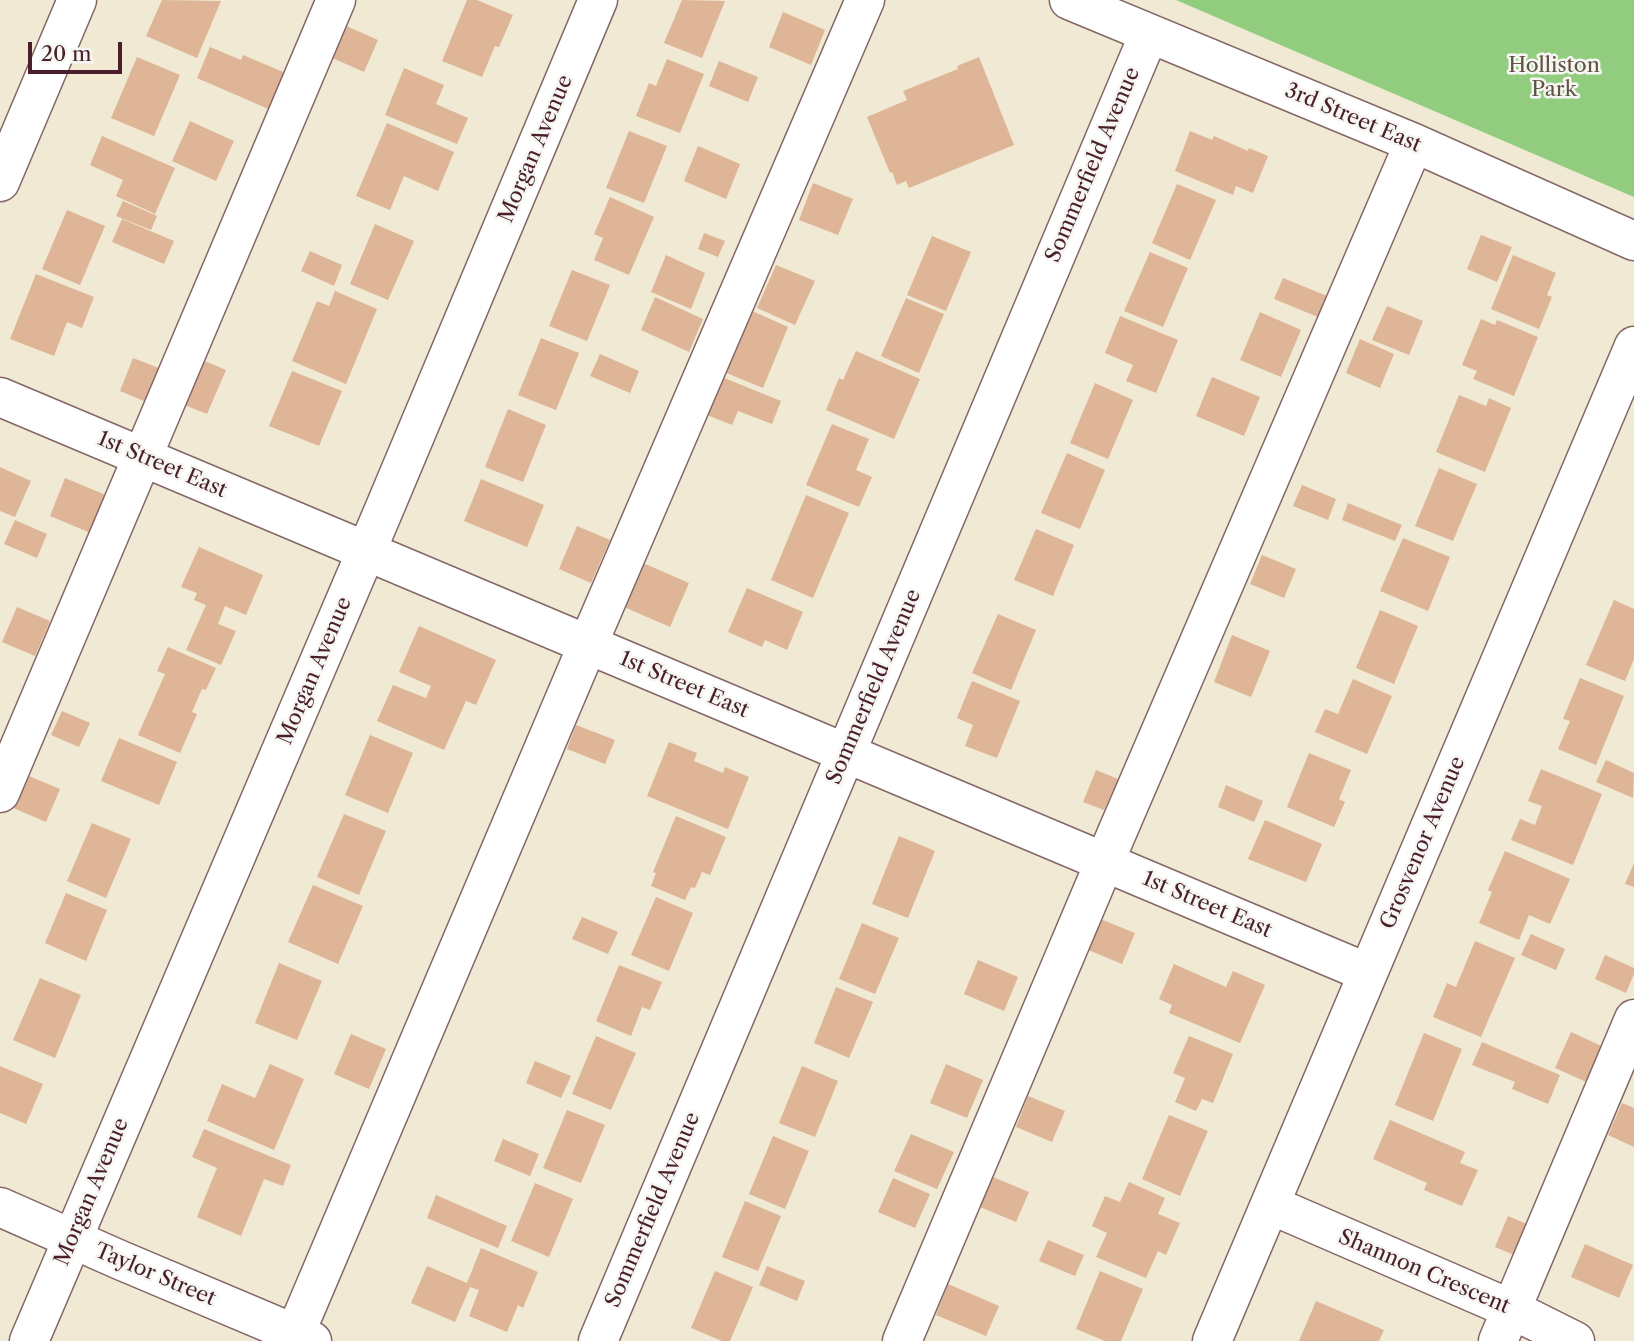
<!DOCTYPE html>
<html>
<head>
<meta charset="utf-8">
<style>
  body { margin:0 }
  #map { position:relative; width:1634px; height:1341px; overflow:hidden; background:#f0e9d4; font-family:"Libre Caslon Text",serif }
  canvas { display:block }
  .scale { position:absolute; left:28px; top:42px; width:94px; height:32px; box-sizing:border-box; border:4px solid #4a1f2b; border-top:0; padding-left:9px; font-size:21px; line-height:24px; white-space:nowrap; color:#4a1f2b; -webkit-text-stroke:5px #f6f6f2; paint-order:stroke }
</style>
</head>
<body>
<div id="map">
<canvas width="1634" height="1341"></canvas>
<div class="scale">20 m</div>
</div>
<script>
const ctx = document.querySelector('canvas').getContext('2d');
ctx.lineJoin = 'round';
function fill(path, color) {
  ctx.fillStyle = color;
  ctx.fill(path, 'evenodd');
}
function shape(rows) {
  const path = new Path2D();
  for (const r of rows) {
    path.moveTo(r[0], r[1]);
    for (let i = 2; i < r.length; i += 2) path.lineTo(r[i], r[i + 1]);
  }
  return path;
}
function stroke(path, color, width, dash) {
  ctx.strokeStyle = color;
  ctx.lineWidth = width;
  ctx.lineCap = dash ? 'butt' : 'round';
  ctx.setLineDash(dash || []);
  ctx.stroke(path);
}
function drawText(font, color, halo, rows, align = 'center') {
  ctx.font = font + ' "Libre Caslon Text",serif';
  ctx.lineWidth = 5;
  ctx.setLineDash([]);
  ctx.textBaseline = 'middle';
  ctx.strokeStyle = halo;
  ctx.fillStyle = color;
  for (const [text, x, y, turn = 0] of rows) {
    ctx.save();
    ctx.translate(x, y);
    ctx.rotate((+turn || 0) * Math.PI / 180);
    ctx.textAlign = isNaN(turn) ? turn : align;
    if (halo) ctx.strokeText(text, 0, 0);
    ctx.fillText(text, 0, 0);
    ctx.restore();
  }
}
const green = shape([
  [1176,0,1634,0,1634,197]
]);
const building = shape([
  [162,0,221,1,197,58,146,36],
  [467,0,477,0,513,15,499,47,495,46,482,77,442,61],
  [682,0,725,1,702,58,664,43],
  [783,12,825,30,811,65,769,47],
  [344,25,378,40,364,72,330,57],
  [210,47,241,60,243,55,288,74,273,111,197,78],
  [137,57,180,75,154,136,111,118],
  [979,57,1014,145,909,188,906,181,897,185,892,172,890,173,867,117,907,100,903,91,958,69,957,66],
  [667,59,704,74,680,133,636,116,649,83,656,86],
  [719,61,758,77,748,102,709,86],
  [404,68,444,85,436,104,468,118,457,144,385,115],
  [190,121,234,141,216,181,172,161],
  [387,123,454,152,438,191,404,176,390,210,356,196],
  [629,131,667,146,644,203,606,188],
  [1190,131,1212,140,1214,136,1248,151,1249,148,1268,156,1253,193,1236,186,1233,195,1175,171],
  [102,136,175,168,155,214,116,196,123,180,90,165],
  [698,146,740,164,726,199,684,181],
  [813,183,853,199,838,235,799,220],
  [1177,184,1216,200,1190,260,1152,243],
  [610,197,654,217,629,275,594,260,603,238,594,234],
  [123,201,157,216,151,230,116,216],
  [67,210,105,226,80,285,42,269],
  [122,219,174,241,164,264,112,242],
  [375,224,414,241,388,300,350,284],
  [704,233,725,241,718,257,698,249],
  [1481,235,1512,247,1497,282,1467,269],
  [932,236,971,252,946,311,907,295],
  [310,251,342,265,334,286,301,271],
  [1150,252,1188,268,1163,327,1124,311],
  [666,255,705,273,691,309,651,292],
  [1513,255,1556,273,1547,295,1552,297,1539,329,1491,309],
  [776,265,815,281,795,325,757,308],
  [572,270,610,285,587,341,549,326],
  [36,274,94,297,82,328,67,322,54,356,10,339],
  [1283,278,1327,296,1318,317,1274,299],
  [335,291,377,309,346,384,292,361,317,301,329,306],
  [655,297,703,319,689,352,641,330],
  [906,298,944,314,919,373,881,356],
  [1387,306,1423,321,1409,355,1372,340],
  [750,310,788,327,763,388,724,372],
  [1260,312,1301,330,1281,377,1240,360],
  [1120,316,1178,340,1156,393,1126,381,1133,365,1105,353],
  [1481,319,1495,325,1497,320,1538,337,1514,396,1473,379,1477,371,1462,365],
  [541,338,579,353,556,410,518,395],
  [1360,339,1394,354,1380,388,1346,373],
  [856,351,920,379,894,439,826,410,839,378,843,380],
  [600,354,639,371,630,393,590,376],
  [195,357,226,370,207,414,177,402],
  [133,358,164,370,151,404,120,391],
  [292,371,342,391,319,446,269,426],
  [717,375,781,401,772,424,738,411,732,425,702,413],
  [1212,377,1260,397,1244,436,1196,416],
  [1095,383,1133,400,1108,459,1070,443],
  [1459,395,1486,406,1489,398,1511,408,1485,472,1436,452],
  [508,409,546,425,523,482,485,467],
  [832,424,869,439,856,470,872,477,859,507,806,485],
  [1067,453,1105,470,1080,529,1041,513],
  [0,467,31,481,15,517,0,511],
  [1439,468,1477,484,1453,541,1415,526],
  [65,478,108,496,93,534,50,516],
  [481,479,544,505,527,547,464,521],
  [1302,485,1336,499,1328,520,1293,506],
  [806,495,849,513,813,598,771,580],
  [1348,503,1402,525,1395,541,1342,520],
  [15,520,47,534,37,558,4,544],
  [577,526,610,540,591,583,559,569],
  [1036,529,1074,545,1053,596,1014,580],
  [1403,538,1450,557,1428,611,1380,591],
  [199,547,263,575,246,615,225,606,218,624,236,631,221,665,186,650,206,605,194,600,197,593,181,587],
  [1262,555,1296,569,1284,598,1250,584],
  [643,563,689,583,670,627,624,607],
  [747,588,803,612,787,650,765,640,762,647,728,632],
  [1614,600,1634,609,1634,659,1625,681,1586,665],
  [17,607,50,621,35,656,2,642],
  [1380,610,1418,626,1394,684,1356,668],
  [998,614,1036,630,1011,690,972,673],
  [419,626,496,660,476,705,466,701,444,750,377,721,393,685,426,698,431,686,399,672],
  [1232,635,1270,651,1251,697,1214,682],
  [168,647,216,668,206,690,202,689,192,712,197,714,180,753,138,735,165,674,157,671],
  [1580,678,1624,696,1596,765,1558,749,1570,721,1563,719],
  [1353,679,1392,696,1367,754,1315,732,1325,709,1338,714],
  [972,681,1020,701,997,758,965,746,973,725,957,718],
  [62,711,90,723,79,747,51,735],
  [576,725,615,740,605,764,567,749],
  [370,735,413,753,388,813,345,795],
  [119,738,177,762,159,805,101,781],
  [669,742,697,753,694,761,723,773,725,767,749,777,728,829,647,796],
  [1309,753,1351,770,1339,799,1345,802,1334,827,1287,807],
  [1606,760,1634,773,1633,798,1596,782],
  [1541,769,1602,794,1573,865,1511,840,1520,819,1535,825,1542,806,1528,801],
  [1096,770,1118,779,1104,810,1083,802],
  [24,774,60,789,46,822,11,807],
  [1226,785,1263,801,1254,822,1218,807],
  [344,814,386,831,359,895,317,877],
  [676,816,726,837,710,875,702,872,695,888,691,887,685,900,651,886,656,873,653,872],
  [1265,820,1322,844,1306,882,1248,859],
  [92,823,131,839,106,898,67,881],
  [899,836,935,851,908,918,872,904],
  [1505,851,1570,879,1550,924,1529,915,1519,940,1479,923,1492,892,1488,890],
  [1634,863,1634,887,1625,884],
  [313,885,363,906,338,964,288,942],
  [66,893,107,910,86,961,45,943],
  [656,897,693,913,669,971,631,955],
  [582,917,618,932,608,954,572,939],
  [1098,918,1135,933,1122,964,1086,949],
  [862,923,899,938,875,994,839,979],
  [1531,934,1565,949,1556,970,1521,955],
  [1475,941,1515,958,1481,1037,1433,1017,1447,983,1456,987],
  [1605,955,1634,968,1634,974,1626,993,1595,979],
  [978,960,1018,977,1004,1011,964,994],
  [279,963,322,981,297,1040,255,1023],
  [1174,964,1226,987,1233,971,1265,985,1240,1043,1169,1013,1172,1005,1159,999],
  [619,965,662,982,650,1010,642,1007,631,1036,596,1021],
  [40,978,81,995,55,1058,13,1040],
  [836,987,873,1002,849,1058,814,1043],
  [1571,1032,1606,1048,1591,1084,1555,1068],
  [1424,1033,1462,1049,1433,1121,1395,1105],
  [351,1034,386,1049,369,1089,334,1074],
  [596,1036,636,1053,611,1110,572,1094],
  [1189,1036,1233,1054,1213,1103,1202,1099,1196,1111,1175,1102,1185,1078,1173,1073],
  [1482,1042,1560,1075,1548,1104,1512,1089,1515,1082,1472,1065],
  [535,1061,571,1076,561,1098,526,1083],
  [270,1064,304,1079,274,1150,207,1121,222,1084,255,1098],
  [946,1064,983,1080,967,1118,930,1103],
  [0,1066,43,1084,26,1124,0,1113],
  [802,1066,838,1081,815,1137,779,1123],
  [1028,1096,1065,1111,1052,1142,1016,1127],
  [1622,1103,1634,1108,1634,1147,1608,1135],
  [567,1110,605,1125,581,1183,543,1168],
  [1169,1115,1208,1131,1180,1196,1142,1179],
  [1390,1120,1465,1152,1460,1163,1478,1170,1462,1206,1424,1190,1427,1183,1373,1159],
  [204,1129,291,1165,283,1186,264,1179,241,1236,197,1217,217,1168,192,1157],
  [911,1134,954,1152,937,1189,894,1171],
  [773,1136,809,1151,785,1209,749,1194],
  [503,1139,539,1154,530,1176,494,1161],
  [993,1177,1029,1192,1016,1222,980,1207],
  [893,1178,930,1194,915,1228,878,1212],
  [1129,1182,1165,1198,1158,1214,1180,1223,1166,1255,1158,1251,1146,1278,1096,1257,1107,1233,1092,1226,1105,1196,1120,1202],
  [535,1183,573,1199,549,1257,511,1241],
  [436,1195,507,1226,498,1248,427,1218],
  [745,1201,781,1216,758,1271,722,1257],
  [1508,1216,1534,1227,1521,1258,1495,1247],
  [1048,1240,1084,1255,1075,1276,1039,1261],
  [1585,1244,1633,1265,1619,1298,1571,1277],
  [481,1248,538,1272,523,1308,518,1305,507,1332,469,1316,479,1290,470,1287,455,1322,411,1303,427,1266,467,1283],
  [767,1266,805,1281,797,1301,759,1285],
  [715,1271,753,1287,730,1341,722,1341,691,1328],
  [1100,1271,1143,1289,1121,1341,1105,1341,1076,1329],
  [948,1284,999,1306,986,1336,936,1315],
  [1316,1301,1384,1330,1379,1341,1299,1341]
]);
const minor = shape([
  [1069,0,1414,143,1634,241],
  [0,182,77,0],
  [0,397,1368,973],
  [0,793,336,0],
  [1271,1205,1511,1309,1575,1341],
  [29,1341,383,512,598,0],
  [292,1341,588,644,865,0],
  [598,1341,1149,34],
  [902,1341,1116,835,1414,143],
  [1212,1341,1634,346],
  [1498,1341,1634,1019]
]);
const major = shape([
  [0,1207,120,1260,312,1341]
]);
const parkNames = [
  ["Holliston",1554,66],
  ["Park",1554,90]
];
const streetNames = [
  ["3rd Street East",1353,118,23],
  ["Morgan Avenue",536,149,-67],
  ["Sommerfield Avenue",1093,165,-67],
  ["1st Street East",162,465,23],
  ["Morgan Avenue",315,671,-67],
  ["1st Street East",684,685,23],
  ["Sommerfield Avenue",874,687,-67],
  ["Grosvenor Avenue",1423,843,-67],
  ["1st Street East",1207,905,23],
  ["Morgan Avenue",92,1192,-67],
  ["Sommerfield Avenue",653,1210,-67],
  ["Shannon Crescent",1424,1272,23],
  ["Taylor Street",155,1275,23]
];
fill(green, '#92cc7f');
fill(building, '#deb596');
stroke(minor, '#846666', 41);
stroke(major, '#846666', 41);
stroke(minor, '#fff', 38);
stroke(major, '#fff', 38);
drawText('21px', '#605344', '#f6f6f2', parkNames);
drawText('21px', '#4a1f2b', '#f6f6f2', streetNames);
</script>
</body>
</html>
